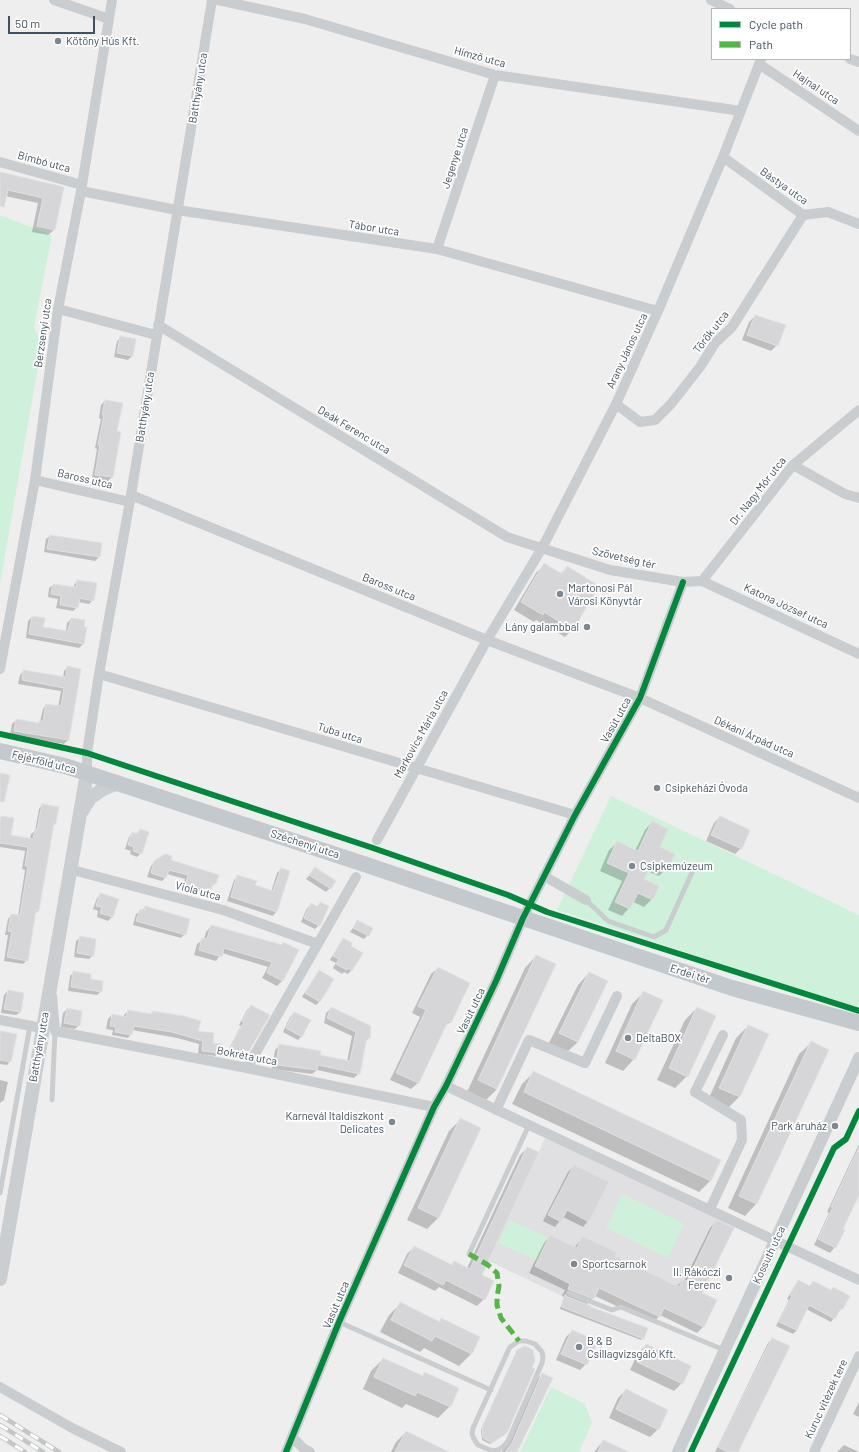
<!DOCTYPE html>
<html>
<head>
<meta charset="utf-8">
<style>
  body { margin:0 }
  #map { position:relative; width:859px; height:1452px; overflow:hidden; background:#efeeee; font-family:Barlow,sans-serif }
  canvas { display:block }
  .legend { position:absolute; left:711px; top:8px; width:140px; height:52px; box-sizing:border-box; background:#fff; border:1px solid #b4b9be; margin:0; padding:5px 7px; list-style:none; font-size:12px; color:#43505d }
  .legend li { display:flex; align-items:center; gap:8px; height:20px }
  .legend b { width:20px; border:1px solid #b4b9be }
  .scale { position:absolute; left:8px; top:16px; width:87px; height:18px; box-sizing:border-box; border:2px solid #43505d; border-top:0; padding-left:5px; font-size:12px; line-height:14px; white-space:nowrap; color:#43505d; -webkit-text-stroke:3px #fff; paint-order:stroke }
</style>
</head>
<body>
<div id="map">
<canvas width="859" height="1452"></canvas>
<ul class="legend">
<li><b style="height:5px;background:#00873e"></b>Cycle path</li>
<li><b style="height:5px;background:#57b448"></b>Path</li>
</ul>
<div class="scale">50 m</div>
</div>
<script>
const ctx = document.querySelector('canvas').getContext('2d');
ctx.lineJoin = 'round';
function fill(path, color) {
  ctx.fillStyle = color;
  ctx.fill(path, 'evenodd');
}
function shape(rows) {
  const path = new Path2D();
  for (const r of rows) {
    path.moveTo(r[0], r[1]);
    for (let i = 2; i < r.length; i += 2) path.lineTo(r[i], r[i + 1]);
  }
  return path;
}
function stroke(path, color, width, dash) {
  ctx.strokeStyle = color;
  ctx.lineWidth = width;
  ctx.lineCap = dash ? 'butt' : 'round';
  ctx.setLineDash(dash || []);
  ctx.stroke(path);
}
function drawText(font, color, halo, rows, align = 'center') {
  ctx.font = font + ' Barlow,sans-serif';
  ctx.lineWidth = 3.5;
  ctx.setLineDash([]);
  ctx.textBaseline = 'middle';
  ctx.strokeStyle = halo;
  ctx.fillStyle = color;
  for (const [text, x, y, turn = 0] of rows) {
    ctx.save();
    ctx.translate(x, y);
    ctx.rotate((+turn || 0) * Math.PI / 180);
    ctx.textAlign = isNaN(turn) ? turn : align;
    if (halo) ctx.strokeText(text, 0, 0);
    ctx.fillText(text, 0, 0);
    ctx.restore();
  }
}
const education = shape([
  [545,1138,735,1226,703,1293,717,1300,704,1327,670,1311,669,1299,660,1317,599,1288,596,1295,571,1284,564,1297,489,1261]
]);
const green = shape([
  [0,215,52,235,34,328,42,344,0,584],
  [611,796,859,915,859,1009,557,910],
  [622,1194,684,1224,668,1258,606,1228],
  [509,1220,549,1238,538,1261,498,1243],
  [551,1387,585,1404,592,1423,579,1452,520,1452]
]);
const shadow = shape([
  [0,173,62,187,54,230,48,235,32,232,38,203,5,196,0,202],
  [755,316,777,345,771,351,742,340,749,322],
  [121,337,132,356,128,360,114,357,117,341],
  [105,401,116,432,120,432,112,477,108,481,92,478,97,449,95,448,101,419,99,418,101,405],
  [50,536,101,544,99,557,95,561,44,552,46,539],
  [544,565,560,574,567,568,573,629,565,637,536,620,534,622,514,610,536,573],
  [77,581,93,600,89,604,78,602,77,607,73,611,56,608,58,599,48,597,49,588,53,585,73,588,74,585],
  [32,617,42,628,66,632,67,623,71,619,83,627,86,628,83,644,79,648,26,638,28,621],
  [68,667,80,670,68,740,64,744,10,735,12,724,16,720,38,724,40,722,43,709,46,705,58,707,61,691,18,684,20,675,24,671,63,678,64,671],
  [42,805,56,823,53,826,38,911,35,914,27,960,23,964,4,961,8,935,5,935,8,919,11,915,18,916,25,870,22,869,25,851,0,847,0,818,1,817,10,836,30,839,31,834,35,831,39,809],
  [720,817,741,848,735,854,706,841,714,823],
  [652,822,658,848,667,868,659,876,647,871,643,879,652,899,644,907,633,902,629,908,622,916,608,910,622,881,600,871,609,850,617,843,635,851,645,830],
  [140,830,141,853,137,857,130,854,131,851,125,849,129,837,132,833,136,834],
  [155,861,170,861,215,883,206,894,183,887,185,879,167,874,166,877,162,881,147,877,151,866],
  [281,869,289,872,276,912,273,916,227,901,234,880,238,876,254,886,271,892,277,873],
  [315,869,330,888,326,892,306,879],
  [101,894,117,899,112,917,108,921,97,917,98,911,93,909,97,898],
  [321,903,319,925,315,929,301,922,307,908,311,905,316,907],
  [145,908,185,934,181,938,133,925,136,914],
  [358,921,368,935,364,939,350,932],
  [211,926,281,945,283,943,298,951,282,981,277,986,262,978,268,967,222,953,216,961,194,955,197,944,204,939,206,932],
  [80,938,93,955,89,959,74,957,76,941],
  [344,940,352,970,348,974,344,972,342,974,333,968,336,963,330,960,340,943],
  [536,956,497,1089,485,1101,467,1092,525,968],
  [438,968,450,1022,444,1027,418,1083,411,1089,390,1080,420,1017,412,1013,431,974],
  [320,971,320,1001,316,1005,302,997,316,975],
  [74,972,90,980,101,991,97,995,68,991,70,976],
  [589,973,578,1042,566,1053,548,1045,578,985],
  [8,991,20,1012,16,1015,1,1013,4,995],
  [644,992,634,1059,623,1071,605,1063,632,1004],
  [251,1006,245,1056,242,1060,225,1056,241,1026,239,1025,247,1010],
  [331,1008,370,1027,369,1038,365,1042,359,1073,354,1078,317,1070,312,1074,272,1069,275,1050,280,1045,319,1056,347,1061,352,1036,324,1023,326,1013],
  [697,1008,687,1076,675,1088,657,1080,685,1020],
  [67,1009,79,1025,75,1029,61,1027,63,1013],
  [128,1011,150,1015,153,1012,196,1032,212,1043,220,1053,216,1056,198,1054,199,1044,177,1038,132,1030,131,1034,128,1038,112,1035,113,1030,106,1029,108,1019,112,1015,124,1017,124,1015],
  [294,1013,302,1036,298,1040,283,1032,290,1017],
  [748,1026,767,1034,739,1097,727,1109,708,1100,736,1038],
  [0,1032,10,1061,7,1065,0,1064],
  [811,1043,828,1050,756,1204,745,1216,728,1208,799,1054],
  [533,1073,711,1180,699,1192,512,1104,522,1084],
  [0,1080,8,1082,4,1100,0,1103],
  [461,1119,438,1218,427,1229,407,1220,449,1131],
  [859,1144,859,1192,842,1229,835,1247,830,1253,814,1245,829,1213,827,1212],
  [527,1148,481,1275,484,1299,477,1306,439,1287,435,1291,398,1273,407,1254,414,1247,451,1266,455,1262,467,1268,520,1155],
  [574,1166,588,1221,583,1227,563,1217,555,1227,543,1221,568,1172],
  [717,1221,701,1294,703,1327,697,1333,660,1315,653,1323,595,1296,586,1305,643,1338,641,1340,560,1309,564,1297,562,1296,565,1290,529,1273,544,1243,550,1236,574,1248,583,1237,613,1256,676,1287,683,1280,684,1281,710,1228],
  [799,1281,809,1286,813,1282,830,1291,849,1297,842,1309,838,1312,831,1322,806,1309,797,1330,793,1334,776,1326,789,1300,787,1299,795,1285],
  [401,1303,439,1322,442,1319,479,1338,471,1354,459,1366,424,1348,420,1352,380,1332,389,1315],
  [572,1331,586,1364,580,1370,556,1360,566,1337],
  [772,1339,738,1452,715,1452,768,1343],
  [646,1345,682,1383,674,1391,630,1370,638,1353],
  [516,1353,504,1435,490,1444,482,1440,481,1430],
  [383,1359,421,1377,424,1374,450,1406,438,1418,406,1404,402,1408,363,1389,371,1371],
  [542,1374,516,1452,502,1452,532,1384],
  [626,1390,658,1429,650,1437,609,1418,618,1398],
  [859,1402,859,1417,853,1414],
  [406,1432,447,1452,391,1452,396,1442],
  [603,1441,627,1452,594,1452],
  [844,1445,859,1452,837,1452]
]);
const building = shape([
  [0,172,64,187,55,230,37,226,43,198,8,190,4,207,0,206,0,172],
  [755,315,786,325,778,346,747,335,755,315],
  [120,336,136,339,133,356,117,353,120,336],
  [105,400,123,403,117,431,121,432,113,477,95,475,100,445,98,445,104,415,102,415,105,400],
  [50,535,102,543,100,557,47,549,50,535],
  [544,563,562,574,567,566,599,586,573,630,544,612,543,615,521,602,544,563],
  [77,580,97,583,94,601,80,598,78,608,60,605,61,596,51,594,53,584,76,587,77,580],
  [32,616,45,618,43,627,68,631,71,618,85,620,84,627,87,627,84,644,29,634,32,616],
  [67,666,81,669,69,740,14,731,16,719,39,723,39,721,43,721,46,704,61,706,64,688,22,680,23,670,66,677,67,666],
  [0,773,10,775,4,802,0,801,0,773],
  [42,804,59,807,56,823,54,823,39,911,36,910,28,961,7,957,12,932,8,931,11,914,20,915,28,866,25,866,28,847,0,843,0,821,1,816,14,818,11,835,33,839,35,829,37,830,42,804],
  [720,816,750,830,742,849,711,835,720,816],
  [652,821,668,829,660,847,675,854,668,869,653,862,644,879,659,886,653,900,638,893,630,909,615,902,629,873,607,863,617,841,638,851,652,821],
  [140,829,149,832,142,854,133,851,134,847,128,845,132,832,138,834,140,829],
  [165,854,172,856,171,860,219,875,216,884,213,883,210,891,186,883,188,875,169,870,166,878,151,873,154,861,165,854],
  [315,867,336,881,331,889,309,875,315,867],
  [281,868,290,871,277,912,231,897,237,875,257,881,255,885,273,891,281,868],
  [100,893,119,899,113,917,100,913,102,907,96,906,100,893],
  [320,902,329,906,320,926,304,918,311,903,318,907,320,902],
  [145,906,190,919,186,935,136,921,140,909,144,911,145,906],
  [357,920,373,928,369,936,353,928,357,920],
  [211,925,282,945,283,942,299,950,283,981,267,973,272,962,224,948,222,957,199,950,202,938,207,939,211,925],
  [80,936,96,939,94,956,77,953,80,936],
  [343,938,352,943,351,946,363,953,352,971,348,968,347,970,336,964,339,959,333,956,343,938],
  [536,955,556,964,497,1089,478,1080,536,955],
  [438,967,470,983,451,1023,448,1021,419,1083,396,1073,426,1010,418,1006,438,967],
  [319,970,334,979,320,1002,305,993,319,970],
  [73,971,91,974,91,979,103,981,102,992,71,987,73,971],
  [589,972,608,981,578,1042,559,1033,589,972],
  [8,990,24,993,21,1012,4,1009,8,990],
  [643,991,663,1000,635,1060,616,1051,643,991],
  [251,1005,270,1015,246,1056,228,1052,244,1022,242,1021,251,1005],
  [331,1007,371,1026,370,1039,367,1037,360,1074,318,1065,317,1070,276,1065,279,1044,321,1051,320,1055,350,1061,356,1032,327,1018,331,1007],
  [697,1007,716,1016,688,1077,669,1068,697,1007],
  [67,1008,82,1011,80,1026,64,1023,67,1008],
  [128,1010,152,1014,152,1011,184,1016,201,1021,198,1031,214,1033,213,1043,222,1044,220,1053,202,1051,203,1041,172,1032,134,1026,132,1035,115,1032,116,1027,110,1026,112,1014,126,1017,128,1010],
  [294,1012,311,1020,302,1037,286,1028,294,1012],
  [748,1025,769,1034,740,1097,719,1088,748,1025],
  [0,1031,17,1034,11,1062,0,1060,0,1031],
  [811,1041,829,1050,757,1204,739,1196,811,1041],
  [533,1071,721,1160,711,1181,524,1092,533,1071],
  [460,1118,481,1128,439,1218,418,1208,460,1118],
  [527,1147,539,1152,482,1275,494,1281,485,1300,446,1280,443,1285,404,1265,414,1246,452,1265,454,1261,470,1269,527,1147],
  [859,1147,859,1195,843,1229,845,1230,836,1248,818,1239,833,1207,831,1207,859,1147],
  [574,1165,609,1182,589,1222,567,1210,561,1222,548,1215,574,1165],
  [716,1220,734,1228,702,1293,717,1300,704,1327,664,1308,660,1317,599,1288,594,1299,568,1289,570,1284,535,1266,550,1235,577,1248,582,1236,617,1252,615,1256,679,1287,683,1279,687,1281,716,1220],
  [798,1280,810,1286,813,1281,831,1290,833,1287,850,1296,843,1309,841,1308,835,1319,809,1305,797,1330,779,1322,792,1296,790,1295,798,1280],
  [565,1295,568,1297,591,1306,591,1307,648,1328,644,1339,562,1307,562,1303,565,1295],
  [400,1302,440,1322,441,1318,480,1337,472,1354,435,1336,432,1341,391,1320,400,1302],
  [572,1330,598,1341,587,1365,561,1354,572,1330],
  [772,1338,790,1346,738,1452,728,1452,718,1447,772,1338],
  [646,1344,691,1366,683,1384,637,1362,646,1344],
  [525,1346,533,1350,535,1360,532,1368,535,1369,507,1433,492,1443,483,1438,482,1427,517,1350,525,1346],
  [383,1358,423,1376,424,1372,459,1388,451,1407,417,1392,415,1396,374,1377,383,1358],
  [542,1373,553,1378,517,1452,505,1452,512,1443,542,1373],
  [626,1389,668,1410,659,1430,616,1409,626,1389],
  [406,1431,449,1452,395,1452,406,1431],
  [603,1440,629,1452,598,1452,603,1440]
]);
const service = shape([
  [586,900,608,921,654,937,666,930,694,868,691,867],
  [52,1100,55,1031],
  [0,1193,30,1026],
  [469,1254,529,1125],
  [569,1293,612,1310,621,1307,724,1350],
  [339,1322,491,1390],
  [519,1341,526,1341,535,1344,542,1352,543,1357,542,1363,508,1441,503,1447,498,1450,492,1451,478,1445,474,1439,472,1434,473,1428,508,1351,510,1347,519,1341]
]);
const minor = shape([
  [54,0,109,19],
  [218,0,305,19,495,75,741,111],
  [711,0,730,9],
  [850,59,859,62],
  [759,64,859,131],
  [723,157,803,215,828,212,859,224],
  [0,162,82,185],
  [81,191,177,210,437,249,658,311],
  [437,249,495,75],
  [58,309,156,335],
  [158,325,507,537,610,570,683,582,702,581,859,654],
  [616,404,640,422,655,420,671,404,700,367,715,343,732,327,803,215],
  [793,465,845,494,859,498],
  [35,480,130,502],
  [131,495,487,640,640,698,859,798],
  [702,581,793,465,859,410],
  [0,669,35,480,58,309,81,191,112,0],
  [99,674,575,815],
  [87,773,87,753,99,674,131,495,212,0],
  [377,840,487,640,542,548,616,404,658,311,723,157,761,59],
  [69,869,223,910,318,944],
  [544,876,586,900],
  [52,996,55,1031,247,1068,434,1107],
  [0,1020,42,1028],
  [247,1068,356,877],
  [446,1086,859,1280],
  [496,1110,529,1040,585,1063,617,996],
  [710,1209,742,1140,741,1120,695,1092,723,1035],
  [0,1387,74,1429,121,1452],
  [292,1437,303,1448,310,1452],
  [286,1452,339,1322,434,1107,446,1086,496,981,523,918,575,815,640,698,683,582],
  [814,1452,859,1356]
]);
const tertiary = shape([
  [678,1452,859,1058]
]);
const secondary = shape([
  [82,811,90,798,103,789,118,783],
  [0,1279,87,773]
]);
const primary = shape([
  [0,751,65,766,364,864,523,918,732,988,859,1023]
]);
const rail = shape([
  [0,1415,59,1452],
  [0,1425,43,1452],
  [0,1436,25,1452]
]);
const quiet = shape([
  [469,1254,488,1265,497,1273,499,1286,497,1297,497,1305,501,1318,519,1341]
]);
const cycleway = shape([
  [0,734,87,753,373,848,508,895,547,912,859,1011],
  [286,1452,339,1322,434,1107,446,1086,496,981,523,918,575,815,640,698,683,582],
  [691,1452,834,1148,846,1139,859,1111]
]);
const markers = [
  [58,41,4,"#7f8790"],
  [560,594,4,"#7f8790"],
  [587,627,4,"#7f8790"],
  [657,788,4,"#7f8790"],
  [632,866,4,"#7f8790"],
  [628,1038,4,"#7f8790"],
  [392,1122,4,"#7f8790"],
  [835,1126,4,"#7f8790"],
  [574,1264,4,"#7f8790"],
  [729,1278,4,"#7f8790"],
  [579,1347,4,"#7f8790"]
];
const poiNames = [
  ["Kötöny Hús Kft.",66,41],
  ["Martonosi Pál",568,588],
  ["Városi Könyvtár",568,601],
  ["Lány galambbal",579,627,"right"],
  ["Csipkeházi Óvoda",665,788],
  ["Csipkemúzeum",640,866],
  ["DeltaBOX",636,1038],
  ["Karnevál Italdiszkont",384,1116,"right"],
  ["Delicates",384,1129,"right"],
  ["Park áruház",827,1126,"right"],
  ["Sportcsarnok",582,1264],
  ["II. Rákóczi",721,1272,"right"],
  ["Ferenc",721,1285,"right"],
  ["B & B",587,1341],
  ["Csillagvizsgáló Kft.",587,1354]
];
const streetNames = [
  ["Hímző utca",480,57,15],
  ["Hajnal utca",816,87,34],
  ["Batthyány utca",198,88,-81],
  ["Jegenye utca",455,158,-72],
  ["Bimbó utca",44,162,15],
  ["Bástya utca",784,186,35],
  ["Tábor utca",374,228,9],
  ["Török utca",711,332,-52],
  ["Berzsenyi utca",43,333,-82],
  ["Arany János utca",627,351,-65],
  ["Batthyány utca",145,407,-81],
  ["Deák Ferenc utca",354,430,31],
  ["Baross utca",85,479,13],
  ["Dr. Nagy Mór utca",758,491,-52],
  ["Szövetség tér",624,558,13],
  ["Baross utca",389,587,22],
  ["Katona József utca",786,606,25],
  ["Vasút utca",616,720,-61],
  ["Tuba utca",340,733,17],
  ["Markovics Mária utca",421,734,-61],
  ["Dékáni Árpád utca",754,737,24],
  ["Fejérföld utca",44,762,14],
  ["Széchenyi utca",305,844,18],
  ["Viola utca",198,891,15],
  ["Erdei tér",690,974,18],
  ["Vasút utca",471,1011,-64],
  ["Batthyány utca",39,1047,-80],
  ["Bokréta utca",247,1056,11],
  ["Kossuth utca",769,1255,-65],
  ["Vasút utca",336,1305,-67],
  ["Kuruc vitézek tere",826,1399,-65]
];
fill(education, '#e0dfe1');
fill(green, '#cff1dc');
fill(shadow, '#0003');
fill(building, '#d6d6d9');
stroke(building, '#e0e0e1', 1);
stroke(service, '#c9cdcf', 5);
stroke(minor, '#c9cdcf', 10);
stroke(tertiary, '#c9cdcf', 12);
stroke(secondary, '#caced1', 14);
stroke(primary, '#c4c9ce', 16);
stroke(rail, '#c4c6c8', 4.5);
stroke(rail, '#fff', 3, [9]);
stroke(quiet, '#57b448', 5, [10, 5]);
stroke(cycleway, '#00873e', 6);
for (const [x, y, r, color] of markers) {
  const dot = new Path2D();
  dot.arc(x, y, r, 0, 2 * Math.PI);
  ctx.fillStyle = color;
  ctx.fill(dot);
  stroke(dot, '#fff', 1.5);
}
drawText('11px', '#43505d', '#fff', poiNames, 'left');
drawText('11px', '#43505d', '#fff', streetNames);
</script>
</body>
</html>
